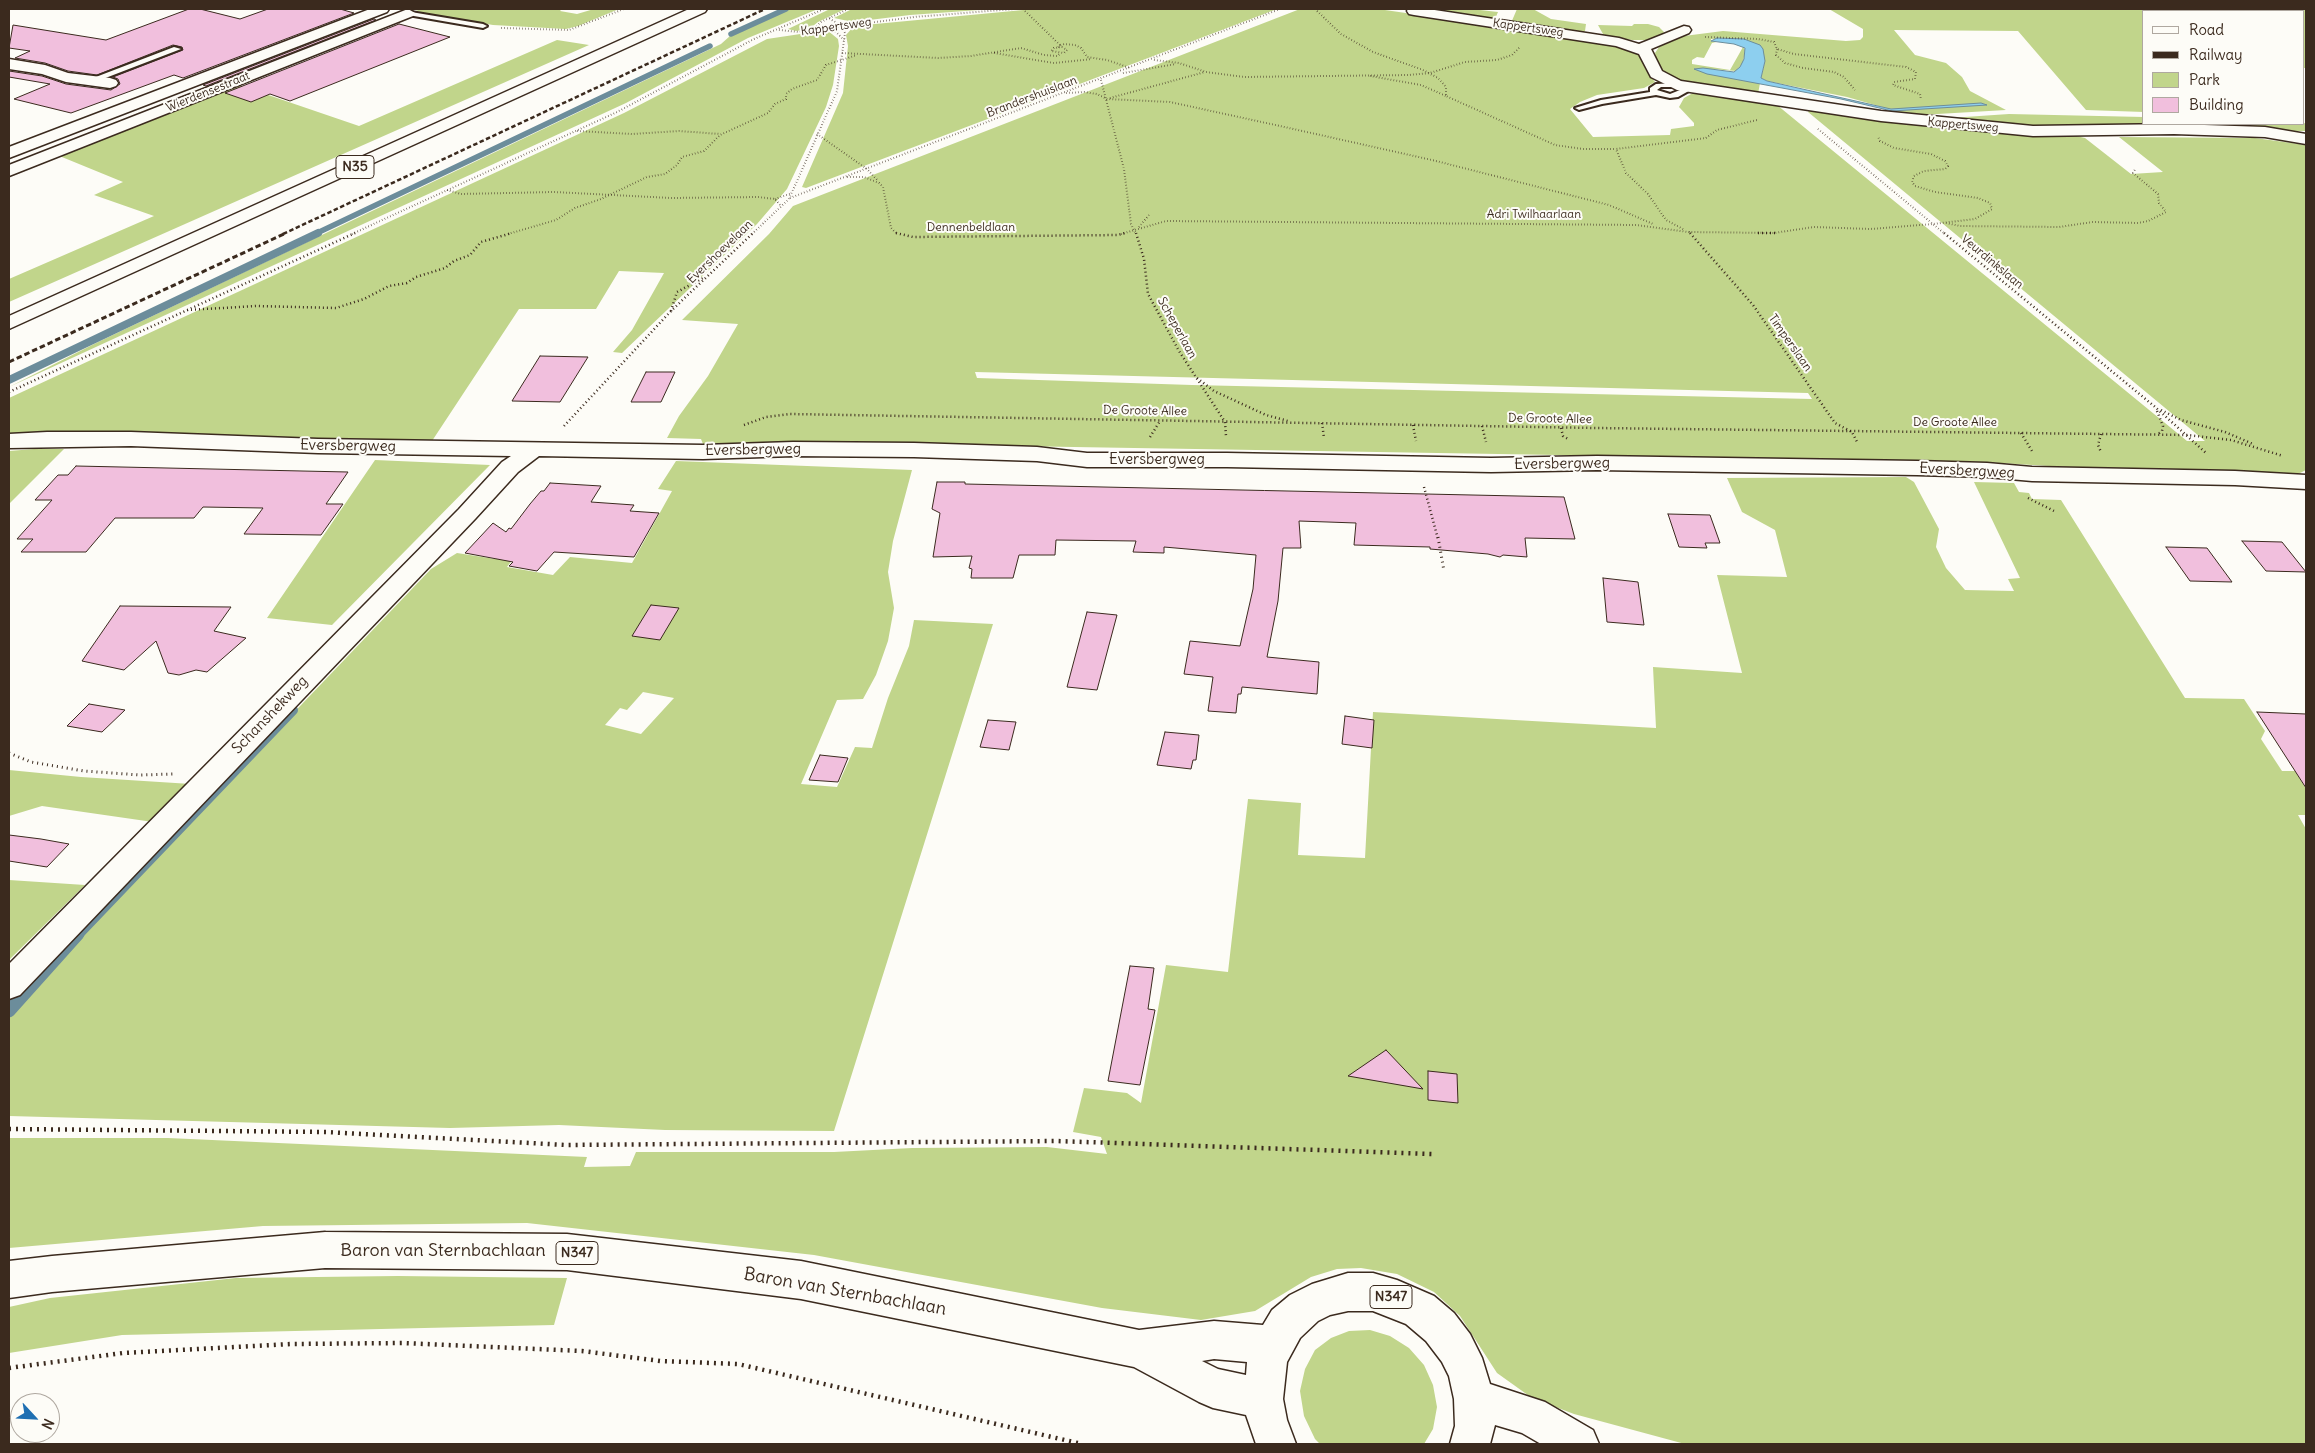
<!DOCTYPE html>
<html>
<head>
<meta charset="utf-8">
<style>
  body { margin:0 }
  #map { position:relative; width:2315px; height:1453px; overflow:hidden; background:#fdfcf7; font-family:Delius,sans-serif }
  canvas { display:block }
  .frame { position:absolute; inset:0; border:10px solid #3b2a1e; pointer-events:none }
  .legend { position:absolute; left:2142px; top:10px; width:162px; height:115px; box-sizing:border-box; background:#fdfcf7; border:1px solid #afa8a0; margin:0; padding:6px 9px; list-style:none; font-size:15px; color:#3b2a1e }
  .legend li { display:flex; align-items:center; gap:10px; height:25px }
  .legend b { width:25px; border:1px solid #afa8a0 }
  .north { position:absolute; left:10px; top:1393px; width:50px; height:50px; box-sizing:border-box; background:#fdfcf7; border:1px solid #afa8a0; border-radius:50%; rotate:115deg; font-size:14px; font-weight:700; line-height:20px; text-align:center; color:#3b2a1e }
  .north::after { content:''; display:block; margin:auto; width:18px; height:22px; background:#1f6fb2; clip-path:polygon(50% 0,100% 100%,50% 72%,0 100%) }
</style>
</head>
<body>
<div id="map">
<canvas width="2315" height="1453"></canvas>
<div class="frame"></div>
<ul class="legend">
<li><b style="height:6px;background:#fdfcf7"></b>Road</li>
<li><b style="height:6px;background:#3b2a1e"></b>Railway</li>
<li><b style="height:14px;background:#c1d58b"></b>Park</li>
<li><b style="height:14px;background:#f1bfdd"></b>Building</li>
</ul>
<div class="north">N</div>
</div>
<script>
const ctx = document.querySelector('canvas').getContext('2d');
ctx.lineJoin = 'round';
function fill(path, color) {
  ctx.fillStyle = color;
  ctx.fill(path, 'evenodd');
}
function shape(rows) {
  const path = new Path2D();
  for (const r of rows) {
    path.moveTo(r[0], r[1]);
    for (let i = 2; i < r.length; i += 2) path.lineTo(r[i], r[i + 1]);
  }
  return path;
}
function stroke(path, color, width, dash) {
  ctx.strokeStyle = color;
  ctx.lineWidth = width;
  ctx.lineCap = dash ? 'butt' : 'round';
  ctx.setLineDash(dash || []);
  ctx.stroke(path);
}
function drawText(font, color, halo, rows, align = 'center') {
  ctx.font = font + ' Delius,sans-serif';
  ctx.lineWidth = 4;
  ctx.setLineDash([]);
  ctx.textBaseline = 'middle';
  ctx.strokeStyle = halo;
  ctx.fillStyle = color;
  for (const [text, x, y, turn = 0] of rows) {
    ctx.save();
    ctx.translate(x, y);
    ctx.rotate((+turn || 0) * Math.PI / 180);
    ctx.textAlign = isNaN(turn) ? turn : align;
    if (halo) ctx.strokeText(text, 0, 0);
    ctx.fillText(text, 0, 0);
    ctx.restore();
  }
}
const green = shape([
  [414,9,562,9,560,11,577,14,594,9,619,9,578,26,566,29,493,25,422,13],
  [790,9,818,9,748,38,626,103,9,387,94,344,721,44,730,36],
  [830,9,845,9,818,22,809,29,796,31,788,29],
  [852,9,993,9,910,15,853,22,834,18],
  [1034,9,1277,9,806,188,802,187,843,93,848,46,846,35,854,26],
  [1300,9,1378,9,1600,41,1638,53,1646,70,1655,82,1644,88,1597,95,1580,102,1570,109,1593,137,1670,135,1671,129,1694,126,1694,123,1679,107,1684,98,1693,93,1777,105,2187,441,2205,441,1808,112,1811,108,2072,135,2085,138,2131,174,2163,172,2119,137,2255,138,2306,145,2306,470,2298,474,2099,469,1983,462,771,442,703,444,701,439,667,438,679,416,708,376,738,324,682,320,769,234,793,206],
  [975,372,1808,393,1812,399,1192,385,977,378],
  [1413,9,1471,9,1498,12,1494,21],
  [1517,9,1533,9,1551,19,1586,24,1585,31,1582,33,1511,23],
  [1829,9,2306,9,2306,68,2304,68,2304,11,2144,11,2144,112,2086,110,2018,31,1894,30,1915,55,1946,63,1962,77,1970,91,2006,110,1903,116,1882,107,1847,97,1767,81,1761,78,1765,61,1732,38,1711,39,1711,41,1716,42,1712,43,1704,58,1697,57,1692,60,1692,64,1730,70,1743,47,1745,50,1743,63,1736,71,1712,69,1725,77,1760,83,1758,94,1688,84,1662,73,1658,66,1655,53,1659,47,1684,36,1723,31,1846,41,1860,40,1863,37,1863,29],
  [1634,24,1648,24,1659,27,1664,32,1662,35,1651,40,1632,40,1607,36,1603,34,1598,25,1632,26],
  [827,30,838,39,839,46,833,85,826,107,787,189,757,224,622,353,613,352,632,330,664,273,619,271,596,309,519,309,432,441,38,433,9,436,9,398,624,113,767,39],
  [557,40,589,45,9,302,9,279,154,216,94,195,123,182,57,155,236,84,359,126],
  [2009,114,2144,117,2144,124,2304,123,2306,124,2306,131,2029,129,1950,118],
  [34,449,64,449,9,504,9,451],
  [375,460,490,465,332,625,267,618],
  [676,461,912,470,893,541,888,572,894,608,888,641,876,675,863,699,837,700,801,784,837,787,855,747,872,748,888,698,909,646,914,620,993,624,834,1131,665,1130,559,1125,450,1128,9,1116,9,1018,67,950,431,569,457,553,495,559,498,557,513,559,507,567,553,575,570,557,632,563,672,491,658,489],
  [643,692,674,698,641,734,605,725,620,708,627,710],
  [1906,477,1914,482,1939,529,1936,547,1946,568,1965,590,2014,591,2008,579,2020,578,1974,482,2014,483,2019,492,2029,493,2032,499,2061,500,2185,698,2244,699,2265,731,2261,739,2282,771,2295,771,2306,789,2306,815,2298,815,2306,829,2306,1444,1685,1444,1574,1414,1532,1398,1497,1373,1460,1316,1434,1292,1397,1274,1361,1268,1337,1269,1311,1277,1255,1311,1201,1320,1102,1308,814,1255,527,1223,263,1226,9,1248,9,1138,168,1138,587,1157,584,1167,630,1166,636,1152,834,1152,912,1148,1047,1147,1107,1154,1101,1137,1073,1132,1084,1088,1127,1093,1141,1103,1166,965,1228,972,1248,799,1301,803,1298,855,1365,858,1373,712,1656,728,1653,667,1742,673,1717,575,1787,577,1775,530,1742,512,1727,478],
  [9,770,81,777,191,784,153,822,42,806,9,816],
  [9,880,85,885,9,960],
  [398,1276,567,1278,554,1325,122,1335,9,1353,9,1307,50,1298,236,1278],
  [1370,1330,1390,1336,1409,1348,1424,1365,1433,1385,1437,1407,1433,1429,1424,1444,1320,1444,1315,1439,1304,1416,1300,1391,1305,1369,1315,1350,1331,1338,1349,1331]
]);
const water = shape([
  [1717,38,1744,39,1760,45,1763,49,1765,61,1761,78,1767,81,1891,109,1981,103,1987,105,1892,111,1841,99,1707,74,1694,69,1703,68,1734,72,1740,67,1744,59,1745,48,1734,44,1711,41,1717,38]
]);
const streamFar3 = shape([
  [731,34,786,9],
  [315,234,710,46]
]);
const streamFar2 = shape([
  [9,380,318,233]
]);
const streamFar1 = shape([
  [77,936,293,710]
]);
const stream = shape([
  [9,1011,78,934]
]);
const building = shape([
  [189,9,200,9,240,19,268,9,340,9,354,13,183,78,174,75,71,113,14,99,50,84,9,77,9,71,42,76,66,84,111,90,120,84,118,79,113,77,183,50,182,47,173,45,97,75,68,71,45,63,15,58,30,51,9,48,13,25,106,40,189,9],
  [374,19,376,20,206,86,203,85,374,19],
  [399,24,450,37,290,101,270,94,251,102,225,93,399,24],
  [540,356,588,357,560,402,512,401,540,356],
  [646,372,675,372,661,402,631,402,646,372],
  [76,466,302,471,348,472,326,504,343,504,321,535,244,534,263,508,203,507,194,518,115,518,86,552,21,552,33,539,17,539,52,500,35,500,58,475,68,475,76,466],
  [937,482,965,482,965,484,1564,497,1575,539,1525,538,1527,557,1503,555,1500,557,1488,554,1430,549,1430,547,1354,545,1356,523,1299,521,1301,548,1283,548,1278,601,1267,657,1319,662,1317,694,1242,687,1241,694,1238,694,1236,713,1208,711,1213,677,1184,674,1190,641,1240,646,1253,589,1256,555,1164,547,1164,553,1133,552,1136,541,1056,540,1055,555,1019,555,1013,578,971,578,972,569,969,568,972,556,933,557,940,513,932,509,937,482],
  [550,483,601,486,591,502,634,505,630,511,659,513,634,557,554,552,537,571,509,566,513,562,465,553,493,523,506,532,509,528,511,529,530,504,541,491,544,491,550,483],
  [1668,514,1710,515,1720,543,1705,543,1707,548,1679,547,1668,514],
  [2242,541,2282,542,2306,572,2266,571,2242,541],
  [2166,547,2207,548,2232,582,2190,581,2166,547],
  [1603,578,1638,582,1644,625,1607,622,1603,578],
  [651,605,679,608,660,640,632,636,651,605],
  [120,606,231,607,214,631,246,638,207,672,196,670,179,675,168,673,156,641,124,670,82,661,120,606],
  [1087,612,1117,615,1097,690,1067,687,1087,612],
  [89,704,125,710,102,732,67,726,89,704],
  [2257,712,2306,714,2306,788,2257,712],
  [1345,716,1374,720,1372,748,1342,744,1345,716],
  [988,720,1016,722,1009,750,980,747,988,720],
  [1165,732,1199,735,1196,760,1193,760,1191,769,1157,765,1165,732],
  [820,755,848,758,838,782,809,780,820,755],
  [9,835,41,839,69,844,47,867,9,861,9,835],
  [1130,966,1154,968,1148,1009,1155,1010,1140,1085,1108,1081,1130,966],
  [1386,1050,1423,1089,1348,1076,1386,1050],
  [1428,1071,1457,1074,1458,1103,1428,1100,1428,1071]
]);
const pathFar3 = shape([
  [1023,9,1060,45],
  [1315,9,1341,34,1373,52,1423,70,1438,78,1446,87,1446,96,1555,145,1583,149,1616,149],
  [501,28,569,30,624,9],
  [830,29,834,30,844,40],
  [779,30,799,32,914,17,1014,9],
  [812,30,821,22,848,9],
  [1705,37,1758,39,1774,42,1777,49,1794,54,1906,67,1916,72,1915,79,1894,82,1893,85,1920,94,1921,100],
  [1058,47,1064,44,1075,45,1081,48,1087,57,1107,60,1130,68],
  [1062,47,1067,50,1064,53,1051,51,1054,48,1062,47],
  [1777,49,1776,55,1785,63,1803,68,1834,72,1844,77,1855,90],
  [842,53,938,58,971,56,1021,48,1044,55,1057,56,1060,54],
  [994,53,1054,63,1092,59],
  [1154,60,1179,63,1206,72,1244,77,1409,75,1430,73,1465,62,1497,60,1512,55,1519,48],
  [1123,73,1176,64],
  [1370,76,1421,85,1446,96],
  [1101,80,1124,169,1131,224,1136,234],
  [1066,93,1084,92,1097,94,1107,99,1170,102,1280,126,1432,160,1609,205,1653,224],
  [1110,98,1205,72],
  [1818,129,1945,234],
  [577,131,632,134,679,131,720,134],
  [817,134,867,169,878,181],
  [847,177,864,177,879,183,883,187,891,228,897,234],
  [447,190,461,194,554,192,671,198,758,197,775,199,780,205,779,207],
  [790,198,1280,9],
  [775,199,792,193],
  [1946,223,1960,226,2059,227,2093,222,2138,223,2148,221,2166,212,2159,203,2158,194,2133,173,2136,168],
  [1139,227,1149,215],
  [1683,229,1666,220,1648,194,1626,173,1616,149,1706,138,1717,130,1757,120],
  [1689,232,1691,234],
  [352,234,617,112,754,39,824,9],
  [508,234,556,220,575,208,601,199,647,177,665,174,677,165,682,157,704,151,720,135,768,113,775,104,786,99,786,94,792,89,817,80,826,65,857,55],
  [752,234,789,199,837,91,845,33,841,26,829,18],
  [1121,234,1166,221,1636,225,1688,232,1774,233,1814,227,1870,229,1933,224,1975,219,1992,209,1990,203,1978,198,1935,192,1915,186,1912,182,1914,176,1924,171,1945,169,1948,166,1945,161,1931,154,1894,148,1880,141,1878,137]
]);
const pathFar2 = shape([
  [896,233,913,237,1118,235,1125,233],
  [1136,233,1144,259,1148,294,1179,351,1225,422,1226,436],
  [1690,233,1753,305,1835,423,1852,432,1858,444],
  [1758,233,1775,233],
  [1944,233,2154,406,2206,453],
  [187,310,257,306,336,308,364,299,389,286,407,283,416,277,445,268,454,261,470,255,481,242,512,233],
  [671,311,677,292,705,277],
  [1197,378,1214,391,1266,415,1288,421],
  [9,392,355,233],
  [2161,410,2181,420,2225,432,2253,444],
  [2157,411,2163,426,2162,431,2158,434],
  [1322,423,1324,438],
  [744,425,766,417,790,414,1596,428,2187,435,2231,440,2283,456],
  [1413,425,1416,441],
  [564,426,671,311,753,233],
  [1482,426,1486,442],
  [1561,428,1563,436,1568,439],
  [2021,433,2032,451],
  [2101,434,2098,445,2101,452],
  [1150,437,1160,421],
  [1424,487,1438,539],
  [2028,498,2054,511]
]);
const pathFar1 = shape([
  [1438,537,1444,571],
  [9,753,31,762,84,771,140,775,173,774]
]);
const path = shape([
  [9,1129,326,1132,566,1145,1056,1141,1432,1154],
  [9,1368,123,1353,291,1344,403,1343,582,1351,660,1361,738,1364,1082,1444]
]);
const lane = shape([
  [405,11,483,24,487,26,483,28,408,15,405,15,405,11],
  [174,47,181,49,95,82,88,80,174,47],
  [1677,83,1680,83,1680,87,1661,87,1657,90,1670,94,1690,86,1694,88,1678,97,1670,98,1656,95,1602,104,1579,110,1575,108,1601,100,1650,92,1650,88,1656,84,1677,83]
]);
const street = shape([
  [408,9,415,13,413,16,9,176,9,165,408,9],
  [1408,9,1428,9,1619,38,1639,44,1684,26,1689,27,1691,30,1689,33,1651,49,1662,71,1681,81,1881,111,2033,126,2174,124,2265,127,2306,134,2306,144,2265,137,2174,134,2033,136,1881,121,1677,90,1651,77,1639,54,1616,46,1414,15,1409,14,1407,11,1408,9],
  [9,59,45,65,68,73,110,78,116,80,118,83,116,86,110,88,66,82,42,74,9,69,9,59],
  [47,432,131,432,318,439,703,445,793,442,914,443,1037,447,1087,453,1227,453,1491,458,1597,456,1917,461,1987,463,2032,467,2235,471,2306,475,2306,489,2235,485,2032,481,1987,477,1917,475,1597,470,1491,472,1227,467,1087,467,1037,461,914,457,793,456,703,459,539,456,518,472,475,519,20,995,9,999,9,964,459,509,502,462,511,456,318,453,131,446,9,448,9,434,47,432]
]);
const secondary = shape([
  [370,9,389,9,387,12,9,158,9,147,370,9]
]);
const primary = shape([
  [689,9,707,9,705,12,9,329,9,316,689,9],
  [325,1232,567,1234,801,1261,1139,1330,1214,1321,1263,1325,1272,1310,1290,1295,1312,1284,1348,1273,1373,1273,1397,1280,1434,1296,1454,1313,1470,1334,1482,1358,1490,1384,1545,1402,1593,1430,1599,1444,1541,1444,1522,1433,1495,1425,1490,1444,1450,1444,1455,1426,1454,1399,1449,1376,1442,1362,1426,1341,1406,1324,1373,1311,1348,1311,1330,1315,1318,1321,1300,1338,1287,1362,1283,1399,1287,1420,1296,1444,1256,1444,1246,1415,1213,1408,1199,1402,1134,1367,801,1299,567,1270,325,1268,52,1292,9,1298,9,1261,52,1256,325,1232],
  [1214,1359,1247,1362,1246,1375,1218,1369,1202,1361,1214,1359]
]);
const railFar1 = shape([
  [283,234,765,9]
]);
const rail = shape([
  [9,362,286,233]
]);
const farStreetnames = [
  ["Kappertsweg",836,27,-8],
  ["Kappertsweg",1528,28,8],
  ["Wierdensestraat",208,92,-22],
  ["Brandershuislaan",1032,97,-21],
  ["Kappertsweg",1963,125,5],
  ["Adri Twilhaarlaan",1534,215],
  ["Dennenbeldlaan",971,228],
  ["Evershoevelaan",720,252,-44],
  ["Veurdinkslaan",1992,262,40],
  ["Scheperlaan",1177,328,61],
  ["Timperslaan",1790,343,55],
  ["De Groote Allee",1145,411,1],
  ["De Groote Allee",1550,419,1],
  ["De Groote Allee",1955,423]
];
const shields = [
  [355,167,38],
  [577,1253,42],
  [1391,1297,42]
];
const shieldNames = [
  ["N35",355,167],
  ["N347",577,1253],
  ["N347",1391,1297]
];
const streetNames = [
  ["Eversbergweg",348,446,1],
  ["Eversbergweg",753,450,-1],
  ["Eversbergweg",1157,460],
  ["Eversbergweg",1562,464,-1],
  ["Eversbergweg",1967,471,3],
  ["Schanshekweg",270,715,-46]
];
const nearStreetnames = [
  ["Baron van Sternbachlaan",443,1251],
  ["Baron van Sternbachlaan",845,1292,10]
];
fill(green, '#c1d58b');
fill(water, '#8dcfef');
stroke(water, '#6c8d9b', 1);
stroke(streamFar3, '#6c8d9b', 5.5);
stroke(streamFar2, '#6c8d9b', 8);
stroke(streamFar1, '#6c8d9b', 10);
stroke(stream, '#6c8d9b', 13);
fill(building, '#f1bfdd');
stroke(building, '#3b2a1e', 1);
stroke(lane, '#3b2a1e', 4);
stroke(street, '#3b2a1e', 3);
stroke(secondary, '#3b2a1e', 3);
stroke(primary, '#3b2a1e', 3);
stroke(pathFar3, '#3b2a1e', 2, [0.5, 2.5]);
stroke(pathFar2, '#3b2a1e', 2.5, [1, 3]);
stroke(pathFar1, '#3b2a1e', 3, [1, 4]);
stroke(path, '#3b2a1e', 4.5, [2, 5]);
fill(lane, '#fdfcf7');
fill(street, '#fdfcf7');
fill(secondary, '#fdfcf7');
fill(primary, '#fdfcf7');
stroke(railFar1, '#3b2a1e', 2.5, [4.5, 2.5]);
stroke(rail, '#3b2a1e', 3, [5.5, 3]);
drawText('12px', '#3b2a1e', '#fdfcf7', farStreetnames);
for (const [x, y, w] of shields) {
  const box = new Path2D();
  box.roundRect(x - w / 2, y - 11.5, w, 23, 4);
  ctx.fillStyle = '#fdfcf7';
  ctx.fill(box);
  stroke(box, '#3b2a1e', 1);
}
drawText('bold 14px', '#3b2a1e', null, shieldNames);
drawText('15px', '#3b2a1e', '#fdfcf7', streetNames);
drawText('18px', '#3b2a1e', '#fdfcf7', nearStreetnames);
</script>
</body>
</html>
